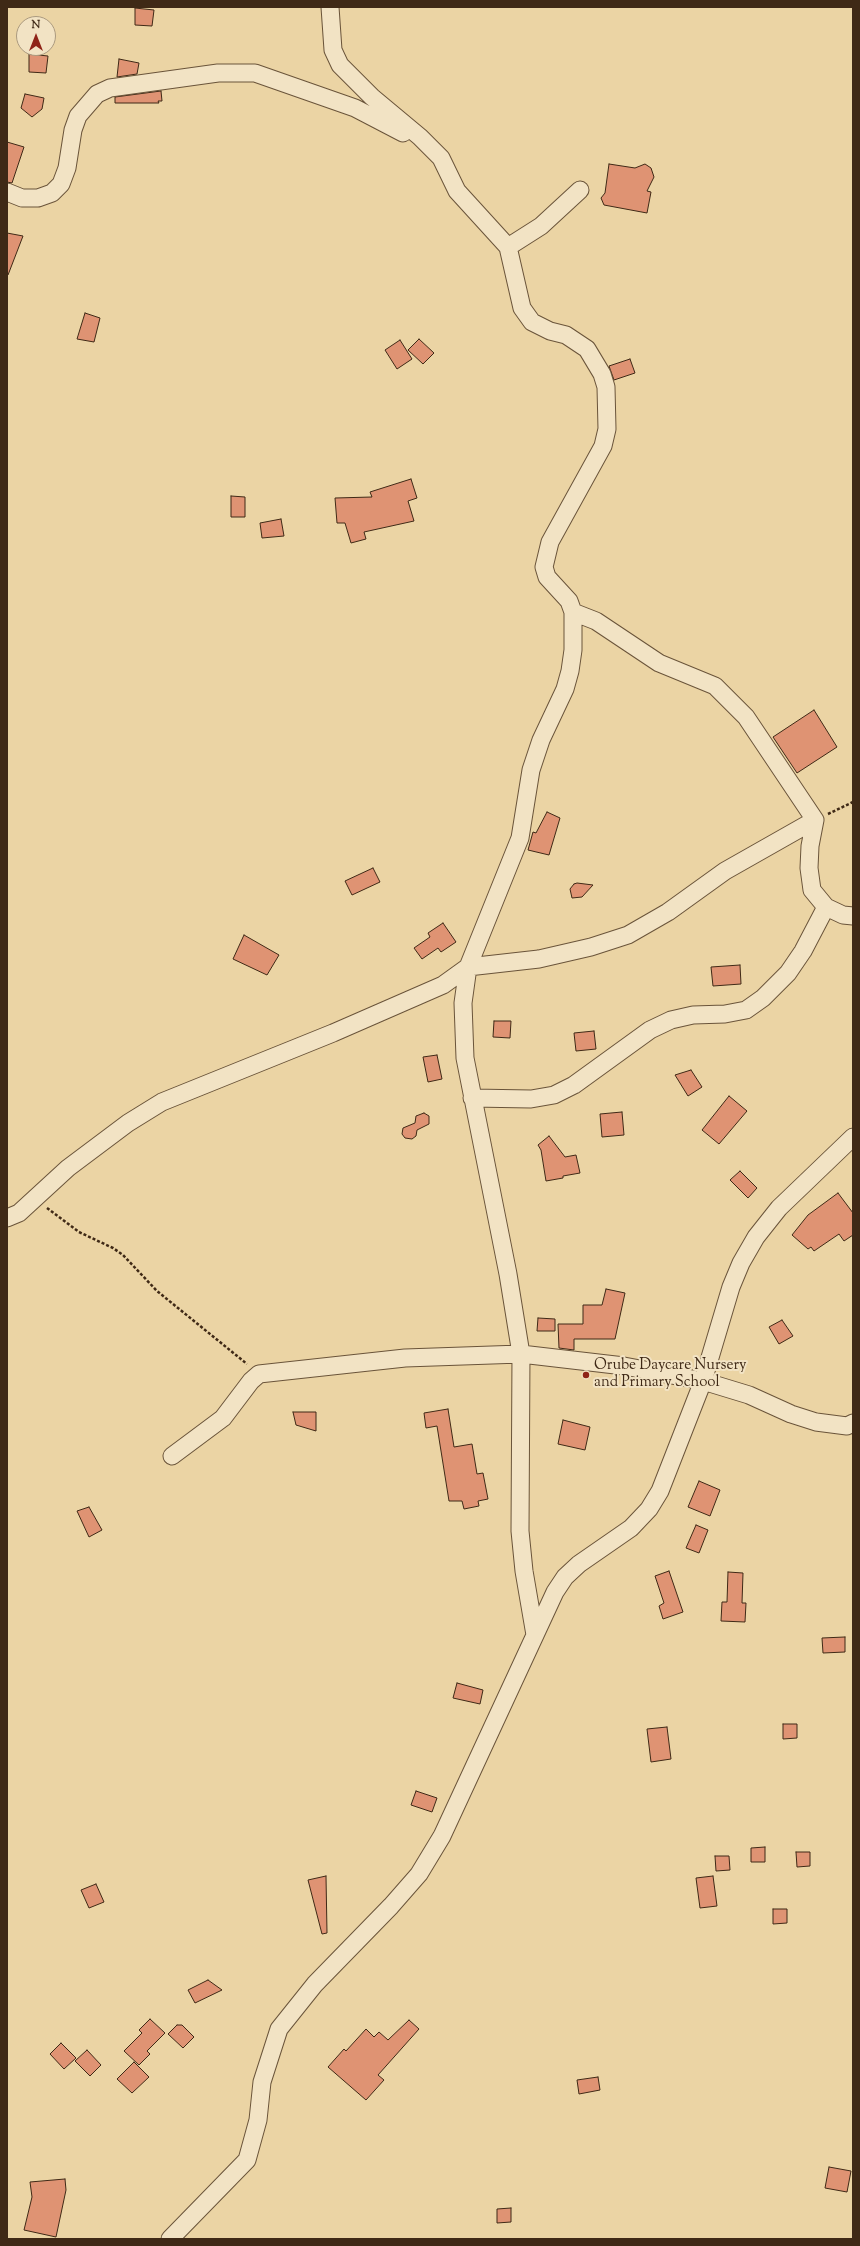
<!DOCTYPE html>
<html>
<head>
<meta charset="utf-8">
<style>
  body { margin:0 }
  #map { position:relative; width:860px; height:2246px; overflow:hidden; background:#ebd4a4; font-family:"Sorts Mill Goudy",serif }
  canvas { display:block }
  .frame { position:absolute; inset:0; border:8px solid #3f2916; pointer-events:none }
  .north { position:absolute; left:16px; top:16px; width:40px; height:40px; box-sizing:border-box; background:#f2e3c4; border:1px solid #aa997e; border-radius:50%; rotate:0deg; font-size:11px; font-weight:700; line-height:16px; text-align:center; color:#3f2916 }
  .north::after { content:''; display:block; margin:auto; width:14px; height:18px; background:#8f2418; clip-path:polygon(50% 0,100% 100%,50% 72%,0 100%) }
</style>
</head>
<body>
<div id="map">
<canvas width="860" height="2246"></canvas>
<div class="frame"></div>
<div class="north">N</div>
</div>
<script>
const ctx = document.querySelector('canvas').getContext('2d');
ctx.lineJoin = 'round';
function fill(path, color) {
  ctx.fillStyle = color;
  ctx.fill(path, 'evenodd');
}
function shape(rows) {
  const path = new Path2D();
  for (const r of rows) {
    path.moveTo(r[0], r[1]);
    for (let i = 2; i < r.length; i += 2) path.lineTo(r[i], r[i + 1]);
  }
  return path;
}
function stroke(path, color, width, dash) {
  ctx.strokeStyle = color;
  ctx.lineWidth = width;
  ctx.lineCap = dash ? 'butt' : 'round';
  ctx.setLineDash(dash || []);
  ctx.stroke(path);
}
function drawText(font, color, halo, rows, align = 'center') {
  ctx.font = font + ' "Sorts Mill Goudy",serif';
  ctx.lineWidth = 4;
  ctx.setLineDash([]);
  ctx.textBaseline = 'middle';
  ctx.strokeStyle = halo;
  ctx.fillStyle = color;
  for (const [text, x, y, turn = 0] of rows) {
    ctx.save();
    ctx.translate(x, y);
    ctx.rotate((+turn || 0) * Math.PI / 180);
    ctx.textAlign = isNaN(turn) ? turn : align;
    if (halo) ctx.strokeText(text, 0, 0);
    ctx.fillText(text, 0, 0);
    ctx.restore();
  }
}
const building = shape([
  [135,8,154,10,152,26,135,25,135,8],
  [29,54,48,56,46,73,29,72,29,54],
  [119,59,139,63,137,74,117,77,119,59],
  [161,91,162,101,158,101,159,103,115,103,115,97,161,91],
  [25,94,44,98,42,109,32,117,21,108,25,94],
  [7,142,24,147,12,183,7,182,7,142],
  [609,164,635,168,645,164,651,168,654,177,647,191,651,192,647,213,604,205,601,198,605,193,609,164],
  [7,233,23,236,8,275,7,275,7,233],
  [85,313,100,318,94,342,77,339,85,313],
  [419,339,434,353,423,364,408,350,419,339],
  [400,340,412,359,397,369,385,350,400,340],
  [630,359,635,373,614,380,609,366,630,359],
  [411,479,417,498,408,501,414,521,364,532,366,539,351,543,345,523,337,523,335,498,372,497,370,492,411,479],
  [231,496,245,497,245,517,231,517,231,496],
  [281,519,284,536,262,538,260,523,281,519],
  [814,710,837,747,797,773,773,737,814,710],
  [547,812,560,818,549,855,528,850,533,832,536,833,547,812],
  [373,868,380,882,352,895,345,881,373,868],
  [574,884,577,883,593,885,582,897,572,898,570,889,574,884],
  [443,923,456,942,441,952,438,948,422,959,414,948,430,937,428,933,443,923],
  [244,935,279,955,267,975,233,959,244,935],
  [740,965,741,984,713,986,711,967,740,965],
  [494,1021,511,1021,510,1038,493,1037,494,1021],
  [594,1031,596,1049,576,1051,574,1033,594,1031],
  [437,1055,442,1079,428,1082,423,1057,437,1055],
  [691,1070,702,1087,688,1096,675,1075,691,1070],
  [729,1096,747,1111,719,1144,702,1130,729,1096],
  [622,1112,624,1135,602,1137,600,1114,622,1112],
  [424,1113,429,1116,429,1124,417,1130,416,1136,412,1139,405,1138,402,1134,403,1128,415,1123,416,1116,424,1113],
  [549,1136,565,1157,576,1155,580,1173,563,1176,563,1178,546,1181,541,1150,538,1145,549,1136],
  [740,1171,757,1188,748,1198,730,1180,740,1171],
  [838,1193,853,1213,853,1235,844,1241,839,1234,814,1251,811,1247,808,1249,792,1235,808,1215,838,1193],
  [606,1289,625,1293,615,1339,574,1339,574,1350,559,1348,558,1324,583,1324,583,1305,602,1305,606,1289],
  [538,1318,555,1319,555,1331,537,1331,538,1318],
  [782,1320,793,1336,779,1344,769,1327,782,1320],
  [448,1409,454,1447,472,1444,477,1474,483,1473,488,1499,478,1501,479,1506,464,1509,462,1501,449,1501,437,1426,426,1428,424,1413,448,1409],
  [293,1412,316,1412,316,1431,296,1425,293,1412],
  [563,1420,590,1427,585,1450,558,1444,563,1420],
  [699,1481,720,1490,710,1516,688,1507,699,1481],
  [89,1507,102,1530,89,1537,77,1511,89,1507],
  [696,1525,708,1530,699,1553,686,1548,696,1525],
  [669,1571,683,1612,663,1619,659,1606,664,1603,655,1576,669,1571],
  [728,1572,743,1573,742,1603,746,1603,745,1622,721,1621,722,1602,727,1602,728,1572],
  [845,1637,845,1652,823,1653,822,1638,845,1637],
  [457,1683,483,1690,480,1704,453,1698,457,1683],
  [783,1724,797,1724,797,1738,783,1739,783,1724],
  [667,1727,671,1759,651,1762,647,1729,667,1727],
  [416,1791,437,1798,432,1812,411,1805,416,1791],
  [765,1847,765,1862,751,1862,751,1848,765,1847],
  [796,1852,810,1852,810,1866,797,1867,796,1852],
  [715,1856,729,1856,730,1870,716,1871,715,1856],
  [326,1876,327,1933,322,1934,308,1880,326,1876],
  [713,1876,717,1906,700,1908,696,1878,713,1876],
  [96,1884,104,1902,89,1908,81,1890,96,1884],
  [773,1909,787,1909,787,1923,773,1924,773,1909],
  [208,1980,222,1990,195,2003,188,1990,208,1980],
  [150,2019,165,2033,147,2051,150,2054,139,2065,124,2051,142,2033,139,2030,150,2019],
  [409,2020,419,2029,378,2075,384,2080,366,2100,328,2067,344,2049,346,2051,366,2029,374,2037,379,2032,388,2040,409,2020],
  [177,2025,182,2025,194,2037,183,2048,168,2034,177,2025],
  [61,2043,76,2058,64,2069,50,2054,61,2043],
  [87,2050,101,2065,90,2076,75,2061,87,2050],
  [134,2062,149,2077,132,2093,117,2079,134,2062],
  [598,2077,600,2090,579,2094,577,2080,598,2077],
  [829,2167,851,2171,847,2192,825,2188,829,2167],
  [65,2179,66,2190,56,2237,24,2230,32,2197,30,2182,65,2179],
  [511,2208,511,2222,497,2223,497,2209,511,2208]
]);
const path = shape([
  [828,814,853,802],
  [47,1208,79,1232,113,1248,123,1255,157,1291,247,1364]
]);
const minor = shape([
  [330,7,333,50,340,65,372,97,420,137,441,158,457,191,508,247,522,308,532,322,550,331,566,335,587,349,602,374,606,387,607,429,603,446,550,542,544,567,547,577,569,601,573,612,573,650,570,671,565,689,541,740,531,770,520,838,468,967,463,1003,465,1058,508,1274,521,1354,520,1531,524,1571,535,1635],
  [7,192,22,198,38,198,52,193,61,184,67,168,73,130,78,116,97,94,110,88,218,73,255,73,355,108,403,133],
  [508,247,541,226,580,190],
  [573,612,596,621,659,663,715,686,746,717,815,820,810,846,809,868,812,890,826,907,843,915,853,916],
  [472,1098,531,1099,554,1095,574,1085,650,1030,671,1020,693,1015,725,1014,746,1010,763,998,788,973,803,951,826,907],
  [7,1218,19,1213,68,1168,128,1123,162,1102,333,1033,443,985,468,967,539,959,591,947,628,935,668,912,725,871,815,820],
  [172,1456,223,1418,251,1381,259,1374,405,1358,521,1354,624,1366,703,1381,749,1395,791,1414,816,1422,847,1426,853,1423],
  [170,2239,247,2160,258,2120,262,2082,279,2029,315,1984,391,1906,419,1874,442,1836,555,1592,565,1577,579,1564,631,1528,649,1509,660,1491,703,1381,731,1287,741,1263,756,1237,779,1208,853,1137]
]);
const markers = [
  [586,1375,4,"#8f2418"]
];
const poiNames = [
  ["Orube Daycare Nursery",594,1366],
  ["and Primary School",594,1383]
];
fill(building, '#df9373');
stroke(building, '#3f2916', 1);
stroke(minor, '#6a543a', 19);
stroke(path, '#3f2916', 2.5, [3, 2]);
stroke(minor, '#f2e3c4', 17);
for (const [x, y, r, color] of markers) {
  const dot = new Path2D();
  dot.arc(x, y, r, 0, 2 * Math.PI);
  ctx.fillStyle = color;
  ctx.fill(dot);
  stroke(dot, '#f2e3c4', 1.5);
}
drawText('15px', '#3f2916', '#f2e3c4', poiNames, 'left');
</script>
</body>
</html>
